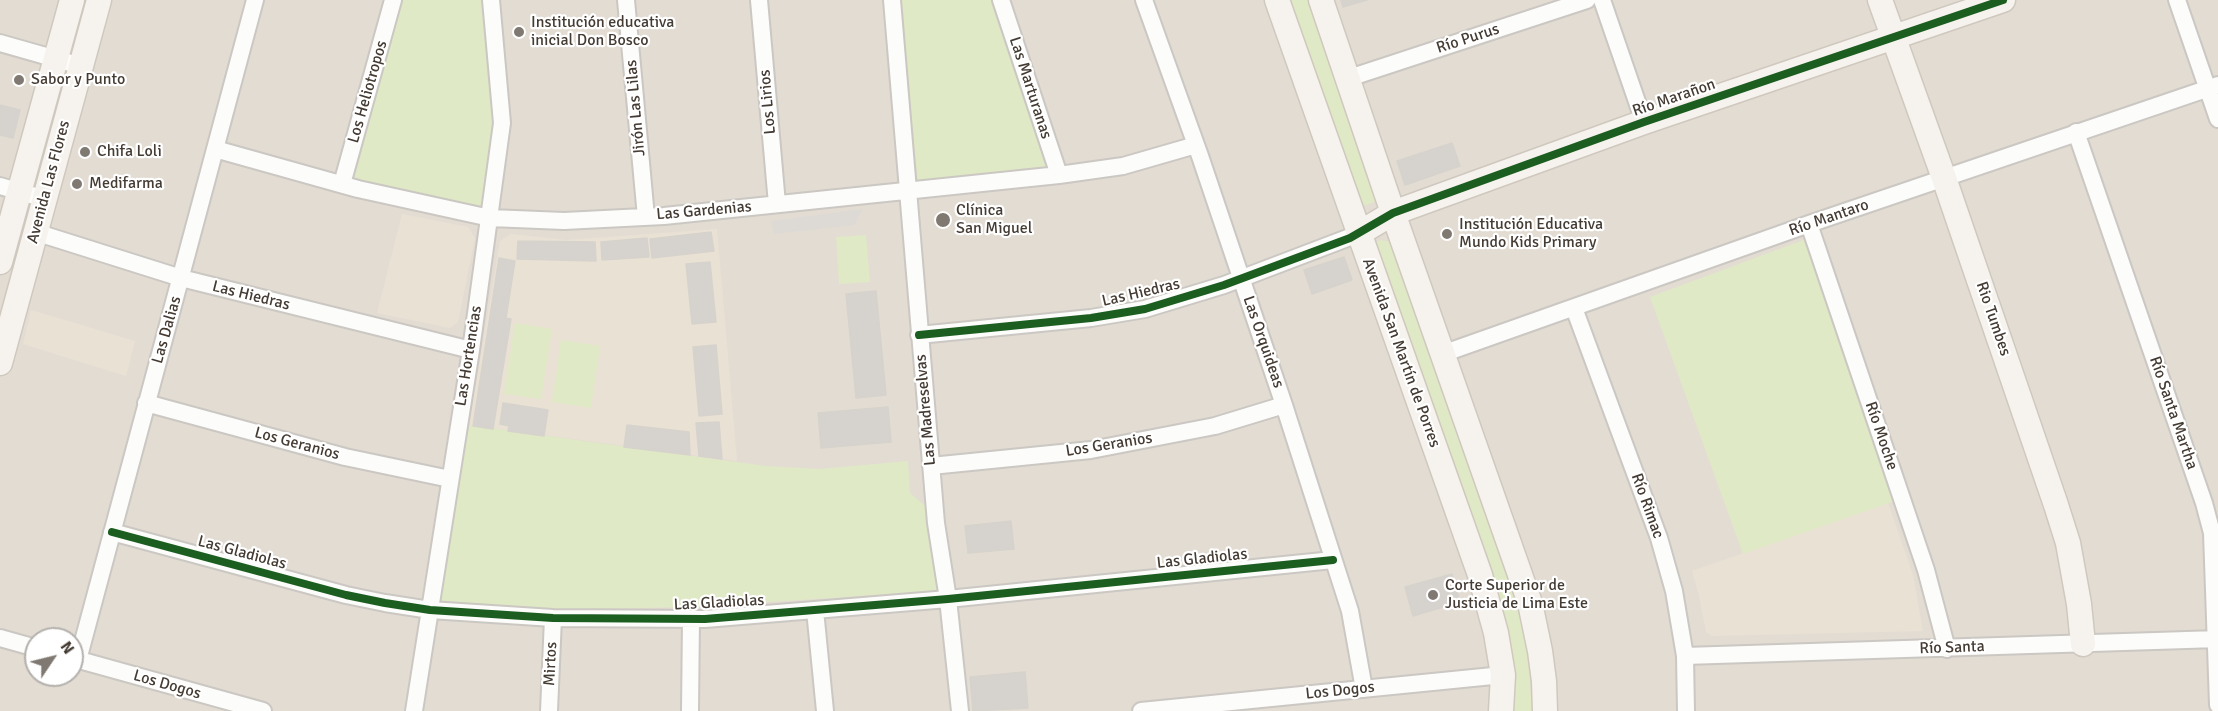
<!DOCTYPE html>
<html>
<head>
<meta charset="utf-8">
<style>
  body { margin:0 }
  #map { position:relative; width:2218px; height:711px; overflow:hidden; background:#eeebe6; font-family:Signika,sans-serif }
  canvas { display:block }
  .north { position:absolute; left:24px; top:627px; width:60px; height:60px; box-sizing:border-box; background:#fff; border:2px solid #b4b1ad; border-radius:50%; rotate:55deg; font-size:16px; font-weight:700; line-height:24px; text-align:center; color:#443b33 }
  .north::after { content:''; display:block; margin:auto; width:21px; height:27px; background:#807972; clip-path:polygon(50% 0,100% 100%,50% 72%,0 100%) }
</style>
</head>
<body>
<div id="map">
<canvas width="2218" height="711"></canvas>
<div class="north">N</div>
</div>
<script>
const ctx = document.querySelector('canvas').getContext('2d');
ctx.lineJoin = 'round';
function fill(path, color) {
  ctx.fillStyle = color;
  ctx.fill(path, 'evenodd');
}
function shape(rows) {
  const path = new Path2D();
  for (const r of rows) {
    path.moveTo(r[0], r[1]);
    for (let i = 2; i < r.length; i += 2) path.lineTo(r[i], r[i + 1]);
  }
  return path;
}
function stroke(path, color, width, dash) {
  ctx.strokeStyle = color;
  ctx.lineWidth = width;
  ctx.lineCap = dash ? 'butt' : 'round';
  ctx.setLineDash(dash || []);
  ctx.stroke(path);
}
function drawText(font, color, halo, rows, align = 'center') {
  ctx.font = font + ' Signika,sans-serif';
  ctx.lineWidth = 4.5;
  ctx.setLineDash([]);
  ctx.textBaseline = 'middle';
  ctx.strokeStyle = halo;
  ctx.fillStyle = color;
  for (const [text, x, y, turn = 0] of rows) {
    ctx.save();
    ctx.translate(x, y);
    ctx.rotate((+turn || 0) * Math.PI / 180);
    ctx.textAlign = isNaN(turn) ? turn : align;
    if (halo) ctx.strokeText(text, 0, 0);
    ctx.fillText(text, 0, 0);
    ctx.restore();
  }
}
const residential = shape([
  [0,0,2218,0,2218,711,0,711],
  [36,639,72,639,72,675,36,675]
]);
const education = shape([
  [402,214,468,227,475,238,458,322,450,328,377,313],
  [717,229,737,461,469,425,500,241,511,234,566,240],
  [31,310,135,341,126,376,23,344],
  [1888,503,1913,575,1923,631,1712,636,1706,632,1699,596,1692,571]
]);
const green = shape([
  [402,0,484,0,495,124,482,209,354,180],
  [899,0,991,0,1047,171,918,184],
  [1284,0,1309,0,1378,201,1357,208],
  [866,235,870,282,839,284,836,237],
  [1806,239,1895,501,1743,554,1650,297],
  [1380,240,1392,242,1527,635,1532,711,1507,711,1508,683,1371,245],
  [515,323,552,329,541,399,504,394],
  [561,340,600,346,591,408,552,402],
  [469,425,765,466,820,469,908,461,910,493,931,511,940,591,690,607,539,610,438,603]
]);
const parking = shape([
  [863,209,854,225,774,234,771,221]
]);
const building = shape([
  [1341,0,1367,0,1343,7,1341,0],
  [0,105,20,110,13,138,0,135,0,105],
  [1452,143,1460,166,1405,185,1397,161,1452,143],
  [711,232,714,251,652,258,650,239,711,232],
  [647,238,649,257,602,260,601,242,647,238],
  [518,241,595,242,596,261,517,259,518,241],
  [1344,257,1352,280,1312,294,1304,270,1344,257],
  [499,258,515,261,506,318,490,316,499,258],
  [710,262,716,322,692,324,686,264,710,262],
  [876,291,886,395,856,398,846,294,876,291],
  [490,316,511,319,493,429,473,426,490,316],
  [716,345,722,414,699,416,693,347,716,345],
  [503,403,548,410,544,436,508,431,509,426,500,424,503,403],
  [888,407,891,442,821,448,818,413,888,407],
  [719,422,722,459,699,456,696,423,719,422],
  [627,425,689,432,690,455,624,447,627,425],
  [1011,521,1014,549,968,553,965,526,1011,521],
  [1452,574,1460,602,1413,616,1405,587,1452,574],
  [1025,672,1028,708,973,711,970,677,1025,672]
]);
const street = shape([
  [626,0,646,217],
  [759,0,777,204],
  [892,0,936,523,948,599,960,711],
  [1001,0,1059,175],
  [1144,0,1200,156,1284,405,1350,611,1364,689],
  [1602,0,1644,122],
  [2177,0,2218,119],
  [0,43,81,66],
  [1349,78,1587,0],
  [2076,132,2204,503,2212,533,2218,705],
  [215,149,358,189,490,218,564,221,664,216,1059,175,1123,166,1196,145],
  [342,184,393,0],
  [0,186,45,199],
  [1809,224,1926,570,1947,649],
  [35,232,181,278,471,350],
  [1574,308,1659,538,1674,591,1685,656,1686,711],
  [919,335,1091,318,1145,309,1224,285,1358,234],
  [1442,354,1809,224,2218,85],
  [146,403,345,457,450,479],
  [931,466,1091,450,1215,426,1284,405],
  [112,532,346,595,385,603,430,610,553,618,705,619,948,599,1333,560],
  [815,610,825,711],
  [0,638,36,648],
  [1685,656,2218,639],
  [72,658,263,711],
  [78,660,255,0],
  [414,711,471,350,502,123,491,0],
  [549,711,553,618],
  [690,711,691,619],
  [1141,711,1503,675]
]);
const secondary = shape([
  [1277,0,1480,575,1496,633,1503,675,1501,711],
  [1321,0,1393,213,1530,603,1540,651,1544,681,1545,711],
  [1880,0,1944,178,2056,505,2068,543,2079,604,2083,644],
  [1358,234,1393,213,1644,122,2003,0],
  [0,262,72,0],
  [0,363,99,0]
]);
const cycleway = shape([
  [919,335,1091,318,1145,309,1224,285,1350,238,1393,213,1644,122,2003,0],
  [112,532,346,595,385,603,430,610,553,618,705,619,948,599,1333,560]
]);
const markers = [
  [519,32,6,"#807972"],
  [19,80,6,"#807972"],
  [85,152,6,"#807972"],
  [77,184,6,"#807972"],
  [943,220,8,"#807972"],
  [1447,234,6,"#807972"],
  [1433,595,6,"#807972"]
];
const poiNames = [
  ["Institución educativa",531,23],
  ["inicial Don Bosco",531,41],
  ["Sabor y Punto",31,80],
  ["Chifa Loli",97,152],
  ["Medifarma",89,184],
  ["Clínica",956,211],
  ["San Miguel",956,229],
  ["Institución Educativa",1459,225],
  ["Mundo Kids Primary",1459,243],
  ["Corte Superior de",1445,586],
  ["Justicia de Lima Este",1445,604]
];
const streetNames = [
  ["Río Purus",1468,39,-18],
  ["Las Marturanas",1030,88,72],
  ["Los Heliotropos",368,92,-74],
  ["Río Marañon",1674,98,-19],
  ["Los Lirios",768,102,-95],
  ["Jirón Las Lilas",636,108,-95],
  ["Avenida Las Flores",49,182,-75],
  ["Las Gardenias",704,211,-5],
  ["Río Mantaro",1829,218,-19],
  ["Las Hiedras",1141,293,-13],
  ["Las Hiedras",251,296,14],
  ["Rio Tumbes",1993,319,71],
  ["Las Dalias",167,330,-74],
  ["Las Orquideas",1263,342,71],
  ["Avenida San Martín de Porres",1401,353,70],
  ["Las Hortencias",469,356,-81],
  ["Las Madreselvas",926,410,-95],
  ["Río Santa Martha",2173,413,71],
  ["Río Moche",1881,436,71],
  ["Los Geranios",297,444,15],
  ["Los Geranios",1109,445,-9],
  ["Río Rimac",1647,506,70],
  ["Las Gladiolas",242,553,15],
  ["Las Gladiolas",1202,559,-6],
  ["Las Gladiolas",719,603,-3],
  ["Río Santa",1952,648,-2],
  ["Mirtos",551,664,-87],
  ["Los Dogos",167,685,16],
  ["Los Dogos",1340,691,-6]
];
fill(residential, '#e3dcd3');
fill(education, '#eae1d5');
fill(green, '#e0e9c5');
fill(parking, '#dddad6');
fill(building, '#d6d2cd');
stroke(building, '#d6d2cc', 1.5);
stroke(street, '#cbc7c2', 20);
stroke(secondary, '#cfc8be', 27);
stroke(street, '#fcfcfb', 16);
stroke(secondary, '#f6f2ed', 24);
stroke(cycleway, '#1b5e20', 8);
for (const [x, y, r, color] of markers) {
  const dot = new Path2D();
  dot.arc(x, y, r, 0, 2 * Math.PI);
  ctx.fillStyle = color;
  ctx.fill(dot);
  stroke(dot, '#fff', 2);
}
drawText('16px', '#443b33', '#fff', poiNames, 'left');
drawText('16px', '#443b33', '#fff', streetNames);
</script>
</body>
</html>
